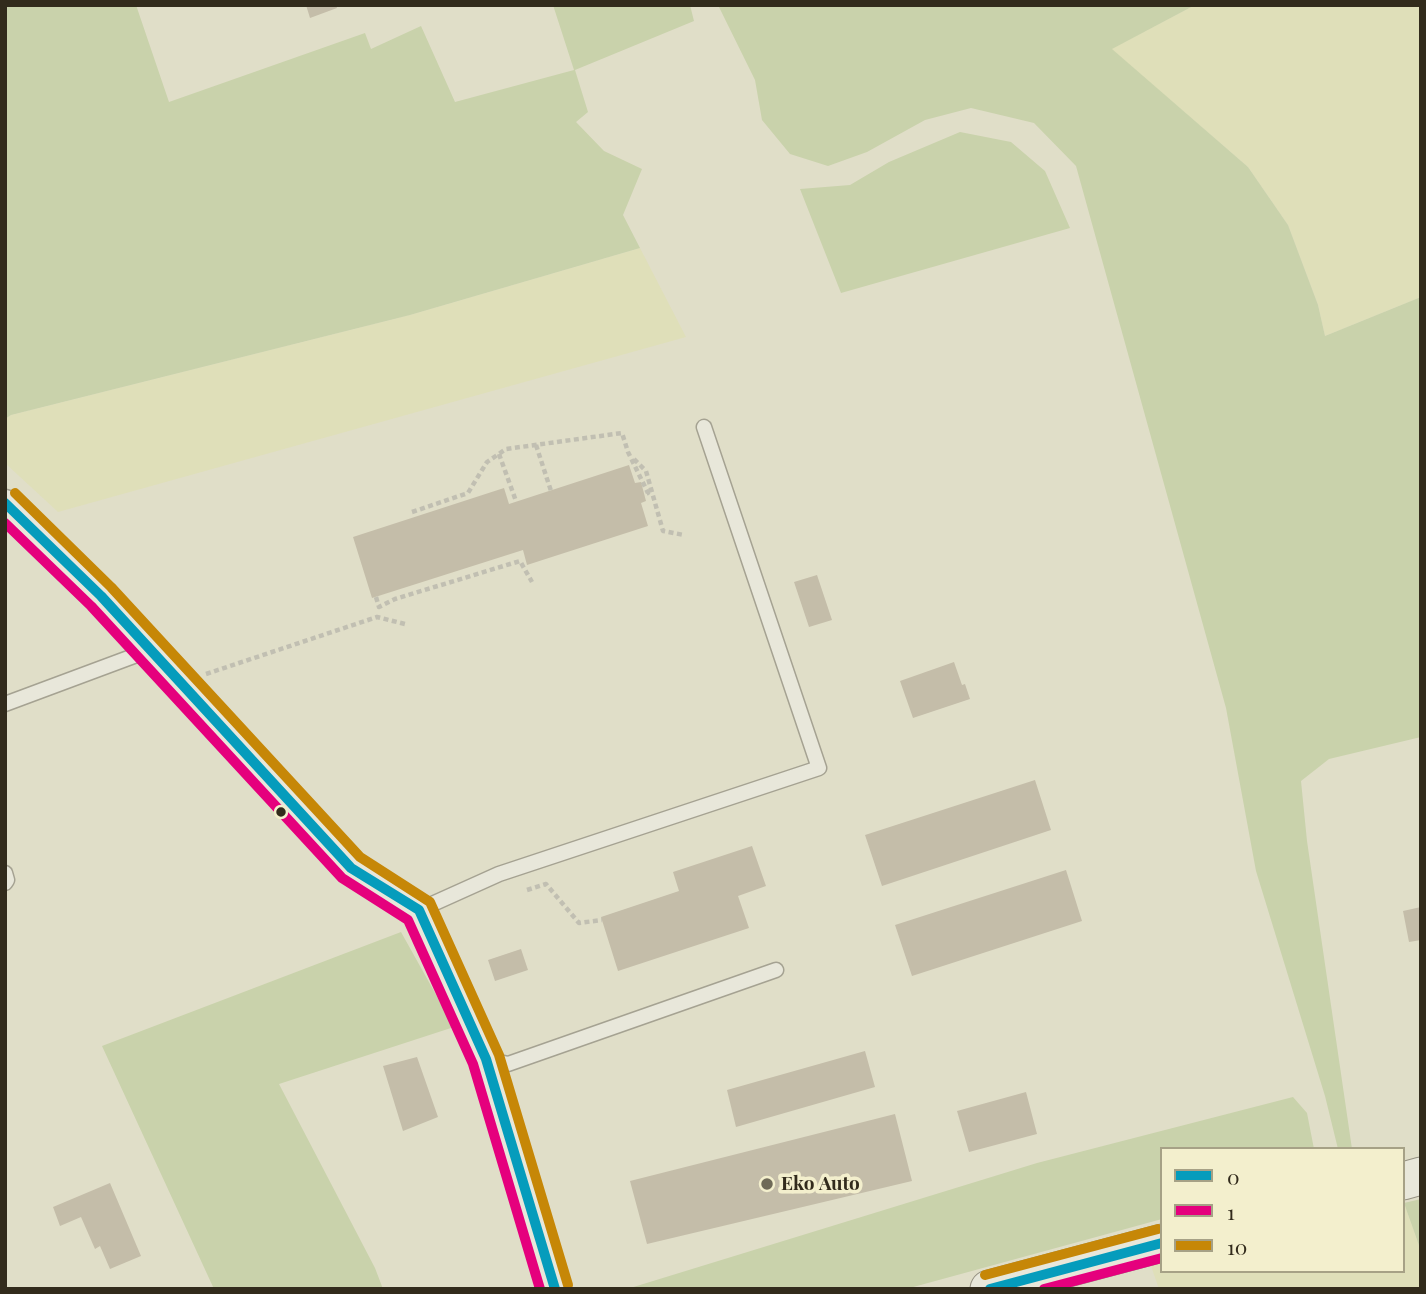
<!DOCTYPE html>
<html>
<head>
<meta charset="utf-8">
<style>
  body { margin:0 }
  #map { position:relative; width:1426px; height:1294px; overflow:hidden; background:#e0dec8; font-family:"Playfair Display",serif }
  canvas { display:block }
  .frame { position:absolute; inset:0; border:7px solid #322b1c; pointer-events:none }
  .legend { position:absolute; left:1160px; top:1147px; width:245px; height:126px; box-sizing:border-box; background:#f3efcd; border:2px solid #a6a186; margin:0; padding:9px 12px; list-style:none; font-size:21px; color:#322b1c }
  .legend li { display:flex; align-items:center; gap:14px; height:35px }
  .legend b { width:35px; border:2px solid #a6a186 }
</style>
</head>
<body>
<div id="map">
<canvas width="1426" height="1294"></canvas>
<div class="frame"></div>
<ul class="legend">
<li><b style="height:9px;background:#059cbc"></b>0</li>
<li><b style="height:9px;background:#e5007d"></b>1</li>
<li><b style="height:9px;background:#c68707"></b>10</li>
</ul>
</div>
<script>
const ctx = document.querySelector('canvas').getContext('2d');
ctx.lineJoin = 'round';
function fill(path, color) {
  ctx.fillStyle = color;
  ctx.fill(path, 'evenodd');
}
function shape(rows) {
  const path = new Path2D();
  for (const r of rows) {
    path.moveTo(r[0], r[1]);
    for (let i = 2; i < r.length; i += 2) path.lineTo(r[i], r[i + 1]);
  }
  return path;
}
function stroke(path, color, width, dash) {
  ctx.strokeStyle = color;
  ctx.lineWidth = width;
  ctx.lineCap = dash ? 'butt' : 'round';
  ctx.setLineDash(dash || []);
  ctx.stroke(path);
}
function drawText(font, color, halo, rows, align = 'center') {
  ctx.font = font + ' "Playfair Display",serif';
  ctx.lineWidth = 7;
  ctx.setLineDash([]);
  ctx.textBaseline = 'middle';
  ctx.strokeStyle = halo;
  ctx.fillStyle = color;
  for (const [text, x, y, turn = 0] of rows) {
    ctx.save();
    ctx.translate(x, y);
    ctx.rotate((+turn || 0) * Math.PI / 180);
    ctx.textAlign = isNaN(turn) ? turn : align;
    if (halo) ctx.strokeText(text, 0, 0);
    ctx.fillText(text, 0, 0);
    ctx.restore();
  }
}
const farmland = shape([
  [1195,5,1421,5,1421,297,1325,336,1318,305,1288,225,1248,167,1111,49],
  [640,248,686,337,58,512,5,463,5,419,11,415,410,315],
  [1404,1203,1421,1251,1421,1289,1159,1289,1150,1263,1162,1260,1162,1271,1403,1271]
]);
const green = shape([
  [5,5,136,5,169,102,365,33,371,49,421,26,455,102,574,70,553,5,690,5,694,21,575,70,588,112,576,122,604,151,642,169,623,215,640,248,410,315,11,415,5,419],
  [718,5,1195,5,1112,49,1248,167,1288,225,1318,305,1325,336,1421,297,1421,737,1329,759,1301,781,1307,841,1352,1149,1338,1149,1325,1096,1256,871,1226,708,1076,166,1034,123,971,108,925,120,867,152,828,166,790,154,762,120,755,80],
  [960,132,1011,142,1045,171,1070,228,841,293,800,189,850,185,889,162],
  [401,932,454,1027,279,1084,375,1268,383,1289,214,1289,102,1046],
  [1293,1097,1307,1113,1314,1149,1162,1149,1162,1219,906,1289,627,1289,1037,1163],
  [1421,1199,1421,1251,1404,1203]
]);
const building = shape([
  [306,5,336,5,337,8,310,18],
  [629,465,635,483,641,482,646,501,641,503,648,526,527,565,523,550,372,598,353,537,504,488,509,504],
  [817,575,832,620,809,627,794,582],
  [954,662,962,685,965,684,970,699,913,718,900,681],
  [1035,780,1051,830,882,886,865,835],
  [752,846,766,886,738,896,749,928,618,971,601,917,679,891,673,872],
  [1066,870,1082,921,912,976,895,925],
  [1421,907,1421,940,1409,942,1403,911],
  [521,949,528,970,495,981,488,960],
  [865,1051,875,1087,736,1127,727,1090],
  [417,1057,438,1117,403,1131,383,1066],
  [1026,1092,1037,1134,969,1152,957,1111],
  [895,1114,912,1181,647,1244,630,1181],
  [110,1183,141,1256,110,1269,100,1246,95,1249,81,1217,60,1226,53,1207]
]);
const path = shape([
  [536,445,551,491],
  [499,454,516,501],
  [634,459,646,471,663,531,684,535],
  [412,512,468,493,487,462,506,449,622,433,628,452,648,493,644,494],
  [376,597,379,607,395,599,520,561,532,582],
  [206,674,377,617,405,624],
  [527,890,546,884,579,923,602,920]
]);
const lane = shape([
  [5,704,150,650],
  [5,873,7,880,5,883],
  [419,910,499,874,819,768,704,427],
  [486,1059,508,1064,776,970]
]);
const street = shape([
  [5,503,101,596,351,868,419,910,486,1059,555,1289]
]);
const secondary = shape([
  [1403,1181,1421,1176],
  [989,1289,1162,1243]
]);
const bus1 = shape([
  [5,503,101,596,351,868,419,910,486,1059,555,1289],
  [990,1289,1162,1243]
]);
const bus2 = shape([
  [5,523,91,606,342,878,408,920,473,1064,540,1289],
  [1044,1289,1162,1258]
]);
const bus3 = shape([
  [15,493,111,587,360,857,430,902,499,1055,568,1285],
  [985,1275,1158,1229]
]);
const markers = [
  [281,812,6,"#322b1c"],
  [767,1184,7,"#6f6a58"]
];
const poiNames = [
  ["Eko Auto",781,1184]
];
fill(farmland, '#dfdfb9');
fill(green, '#c9d2ab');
fill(building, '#c4bda9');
stroke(lane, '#a5a292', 17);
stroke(street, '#a5a292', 29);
stroke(secondary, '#959182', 39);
stroke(path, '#c1bfb2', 4.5, [5, 3.5]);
stroke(lane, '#e8e7da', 14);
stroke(street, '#e8e7da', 26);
stroke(secondary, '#e8e7da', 37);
stroke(bus1, '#059cbc', 10);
stroke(bus2, '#e5007d', 10);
stroke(bus3, '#c68707', 10);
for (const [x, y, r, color] of markers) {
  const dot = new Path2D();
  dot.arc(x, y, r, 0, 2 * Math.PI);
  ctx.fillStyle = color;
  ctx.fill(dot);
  stroke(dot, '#f3efcd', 2.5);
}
drawText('bold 19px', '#322b1c', '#f3efcd', poiNames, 'left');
</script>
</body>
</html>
